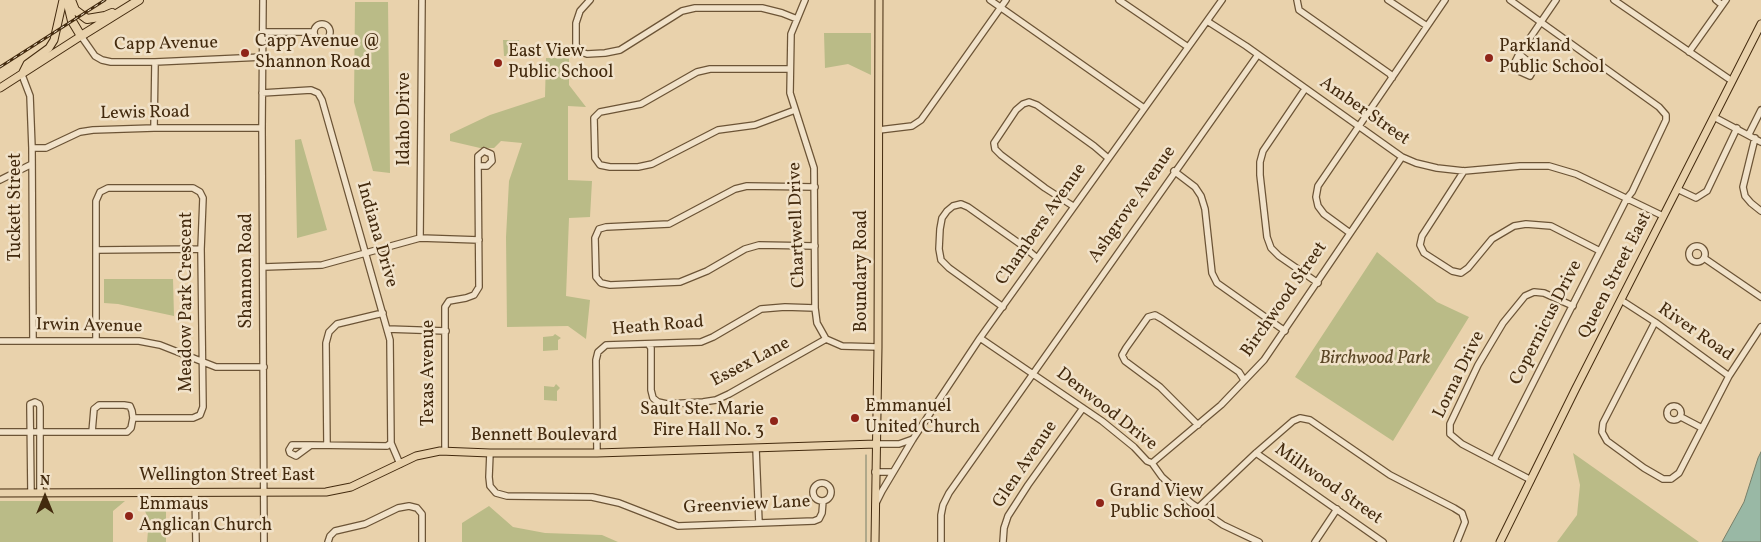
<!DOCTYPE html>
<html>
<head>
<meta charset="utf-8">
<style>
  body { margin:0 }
  #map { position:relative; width:1761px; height:542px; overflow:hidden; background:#e9d2ac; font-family:Vollkorn,serif }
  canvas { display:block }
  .north { position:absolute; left:20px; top:472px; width:50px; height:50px; -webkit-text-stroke:4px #f1e2c9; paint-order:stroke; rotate:0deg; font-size:14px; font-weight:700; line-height:20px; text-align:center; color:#432a0e }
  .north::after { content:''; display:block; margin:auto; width:18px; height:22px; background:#432a0e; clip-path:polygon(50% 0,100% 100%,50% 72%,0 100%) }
</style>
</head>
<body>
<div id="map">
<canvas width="1761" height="542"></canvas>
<div class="north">N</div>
</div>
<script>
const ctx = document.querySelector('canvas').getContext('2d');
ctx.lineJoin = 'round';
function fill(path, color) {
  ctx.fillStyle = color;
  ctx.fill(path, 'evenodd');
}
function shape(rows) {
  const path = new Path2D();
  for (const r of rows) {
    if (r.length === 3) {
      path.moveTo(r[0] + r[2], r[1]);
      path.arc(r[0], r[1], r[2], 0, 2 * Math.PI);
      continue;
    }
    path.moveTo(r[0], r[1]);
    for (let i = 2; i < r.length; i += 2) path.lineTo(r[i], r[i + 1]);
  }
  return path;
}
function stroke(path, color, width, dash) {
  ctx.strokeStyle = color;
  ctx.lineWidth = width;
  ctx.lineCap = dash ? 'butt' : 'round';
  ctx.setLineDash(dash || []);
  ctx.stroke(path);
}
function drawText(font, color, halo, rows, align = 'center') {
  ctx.font = font + ' Vollkorn,serif';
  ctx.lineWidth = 5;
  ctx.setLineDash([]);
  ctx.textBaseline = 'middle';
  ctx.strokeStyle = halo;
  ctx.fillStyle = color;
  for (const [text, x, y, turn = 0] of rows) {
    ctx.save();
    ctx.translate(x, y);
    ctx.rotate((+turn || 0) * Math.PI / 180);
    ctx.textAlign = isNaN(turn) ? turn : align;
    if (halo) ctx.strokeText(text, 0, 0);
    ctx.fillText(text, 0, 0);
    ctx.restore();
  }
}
const green = shape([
  [355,2,388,2,390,173,373,171,354,102],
  [824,33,871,33,871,75,848,64,825,68],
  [503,40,519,40,520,56,504,56],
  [546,58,569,58,569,85,586,107,568,106,568,180,592,181,590,217,569,218,566,296,590,300,586,339,568,326,507,327,506,237,509,181,522,143,501,141,494,148,480,148,450,141,450,134,490,115,545,97],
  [301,139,327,230,297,238,295,140],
  [1377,252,1437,302,1469,317,1393,441,1295,377],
  [104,279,173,279,174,316,118,304,104,303],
  [555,334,561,338,558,340,558,350,543,351,543,337,553,336],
  [556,384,560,388,557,391,557,401,544,400,544,386,554,387],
  [1573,453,1699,542,1557,542,1577,515,1580,485],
  [140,500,166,500,166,542,147,542,149,520],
  [0,501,125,501,113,511,113,542,0,542],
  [489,506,513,527,545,533,602,535,618,542,462,542,462,523]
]);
const water = shape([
  [1761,452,1761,542,1722,542,1744,502,1758,458,1761,452]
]);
const stream = shape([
  [866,542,866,455]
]);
const minor = shape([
  [263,0,262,128,264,542],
  [590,0,580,11,576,23,576,45,581,52,587,54,605,53,620,50,682,11,695,8,762,8,782,13,797,19],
  [805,0,791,34,790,93,814,168,815,308,817,323,826,339,842,346,878,347],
  [990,0,1144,108],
  [1119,0,1188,47],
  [1297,0,1299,10,1390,74,1392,78],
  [1388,0,1427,26],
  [1614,0,1732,81],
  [1716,0,1722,5],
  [1207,21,1246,46,1402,157,1416,163,1437,168,1464,171,1520,166,1549,166,1576,174,1663,216],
  [322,32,8],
  [263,32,314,32],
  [81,36,95,56,102,60,111,62,155,62,263,57],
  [1689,52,1726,0],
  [1519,54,1512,68,1530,76,1535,67,1519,54,1556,0],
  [790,69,710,69,697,72,641,104,600,112,594,118,595,158,600,165,610,167,638,167,652,164,718,130,755,125,795,110],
  [22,75,30,96,32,148,33,341],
  [1305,89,1263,151,1260,162,1260,175,1267,237,1271,248,1279,256,1318,283],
  [262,93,311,90,318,93,322,100,390,340,391,443,400,464],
  [1714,117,1761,142],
  [154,128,155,62],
  [879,130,912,126,921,120,1006,0],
  [1749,134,1761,110],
  [1755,138,1743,187,1745,196,1751,203,1761,211],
  [32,148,46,148,80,132,93,130,154,128,262,128],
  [484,151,491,154,492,161,487,166,478,166,478,156,484,151],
  [1174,171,1195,187,1201,196,1205,209,1212,273,1217,283,1285,331],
  [1464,171,1422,236,1420,245,1424,253,1452,271,1461,273,1468,268,1492,239,1514,226,1526,224,1551,226,1600,251],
  [0,180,32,164],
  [815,187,747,186,735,189,669,224,606,227,599,229,595,238,596,277,601,283,610,285,680,282,707,271,745,249,759,245,815,246],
  [1677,189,1696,198,1707,191,1737,128],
  [1073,206,1045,188,1001,155,995,149,994,143,1016,110,1023,104,1029,102,1037,105,1094,146,1108,158],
  [1350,233,1324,214,1318,206,1316,197,1318,186,1445,0],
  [420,238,422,0],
  [1697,254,8],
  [97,250,201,249],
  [1704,258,1761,297],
  [264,267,322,265,420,238,479,240],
  [1621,300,1655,322,1729,376],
  [1003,307,949,268,941,260,939,249,940,229,942,218,947,211,953,206,961,204,968,207,1023,246,1037,258],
  [1655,322,1603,423,1602,432,1607,441,1644,468,1663,479,1671,479,1679,473,1729,376,1761,327],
  [387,329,446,331],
  [980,338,1102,421,1134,447,1147,461,1152,463,1162,477,1191,503,1223,525,1259,542],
  [0,341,139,341,160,345,216,367,264,367],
  [96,341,96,201,100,192,108,188,193,188,200,192,203,198,201,249,203,407,200,415,193,418,133,418],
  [649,345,651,348,651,390,653,398,658,402,667,404,703,402,716,400,729,394,826,339],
  [1674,413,7],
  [1681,417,1702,428],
  [1198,425,1160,387,1125,361,1122,355,1126,348,1148,317,1155,315,1162,319,1239,372,1244,380],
  [0,432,127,432,131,428,133,418,132,411,130,406,124,405,99,405,94,409,92,432],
  [876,444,899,444,913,439],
  [311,445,292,445,289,450,290,453,296,456,311,445,387,446,391,443],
  [327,445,326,343,329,332,337,324,383,313],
  [756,449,759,523],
  [445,451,445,307,449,301,466,298,474,295,479,287,478,166],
  [490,453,489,477,490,486,496,493,507,496,592,497,619,503,678,526,814,521,819,519,822,513,823,501],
  [597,453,596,360,598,352,606,345,701,342,713,337,761,309,785,307,815,308],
  [1256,453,1383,542],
  [1495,461,1495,458,1627,198,1632,192,1666,120,1666,115,1659,107,1510,0],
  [1152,463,1221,405,1264,360,1402,157],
  [875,472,892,472],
  [1531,480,1462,444,1450,434,1450,424,1478,365,1503,323,1525,296,1534,292,1544,293,1573,306],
  [822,492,9],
  [195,492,196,542],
  [31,493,30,408,30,404,35,402,39,404,40,407,40,493],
  [876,503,882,491,913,439,980,338,1222,0],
  [1198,508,1256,453,1293,421,1300,418,1310,420,1390,475,1454,508,1462,513,1465,522,1457,542],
  [328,542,330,536,335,531,365,524,398,508,409,506,417,508,422,514,422,542],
  [941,542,941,515,943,505,949,493,1257,56],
  [1003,542,1004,528,1008,516,1028,485,1083,408],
  [1315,542,1337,509]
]);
const major = shape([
  [22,74,27,64,49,48,54,40,63,0],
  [0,88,81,36],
  [0,493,326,492,351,487,416,456,440,451,490,453,597,453,876,444],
  [875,542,878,347,879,0],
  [1500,542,1575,390,1761,24]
]);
const highway = shape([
  [67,0,72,21,81,36,139,0],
  [71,0,75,10,87,19,105,16,112,13]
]);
const rail = shape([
  [0,67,105,0]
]);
const markers = [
  [245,53,5,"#8f2418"],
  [1489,58,5,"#8f2418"],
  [498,63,5,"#8f2418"],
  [855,418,5,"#8f2418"],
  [774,421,5,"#8f2418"],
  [1100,503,5,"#8f2418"],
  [129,516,5,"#8f2418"]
];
const poiNames = [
  ["Capp Avenue @",255,43],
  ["Shannon Road",255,64],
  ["Parkland",1499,48],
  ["Public School",1499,69],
  ["East View",508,53],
  ["Public School",508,74],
  ["Emmanuel",865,408],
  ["United Church",865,429],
  ["Sault Ste. Marie",764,411,"right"],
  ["Fire Hall No. 3",764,432,"right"],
  ["Grand View",1110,493],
  ["Public School",1110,514],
  ["Emmaus",139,506],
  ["Anglican Church",139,527]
];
const streetNames = [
  ["Capp Avenue",166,45,-1],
  ["Amber Street",1364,112,35],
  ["Lewis Road",145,114,-1],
  ["Idaho Drive",406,119,-90],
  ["Ashgrove Avenue",1133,205,-55],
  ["Tuckett Street",17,207,-90],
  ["Chartwell Drive",798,225,-92],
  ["Chambers Avenue",1042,225,-55],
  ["Indiana Drive",376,235,74],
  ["Shannon Road",248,271,-90],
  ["Boundary Road",863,271,-90],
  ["Queen Street East",1616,276,-63],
  ["Birchwood Street",1285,300,-55],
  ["Meadow Park Crescent",188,302,-90],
  ["Copernicus Drive",1547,323,-63],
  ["Irwin Avenue",89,327,1],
  ["Heath Road",658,327,-5],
  ["River Road",1695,333,35],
  ["Essex Lane",751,363,-28],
  ["Texas Avenue",430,373,-90],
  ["Lorna Drive",1460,375,-64],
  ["Denwood Drive",1106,410,38],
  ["Bennett Boulevard",544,437],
  ["Glen Avenue",1026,465,-56],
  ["Wellington Street East",227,477],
  ["Millwood Street",1328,485,35],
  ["Greenview Lane",747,506,-3]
];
const parkNames = [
  ["Birchwood Park",1375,360]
];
fill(green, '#babb87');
fill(water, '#99b8a5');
stroke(water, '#777f69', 1);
stroke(stream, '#777f69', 1);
stroke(minor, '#6c5436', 8);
stroke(major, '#432a0e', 9);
stroke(highway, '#432a0e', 10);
stroke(minor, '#f1e2c9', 5.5);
stroke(major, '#e9d2ac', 7);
stroke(highway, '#e9d2ac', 8);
stroke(rail, '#432a0e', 3);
stroke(rail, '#f1e2c9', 1, [4]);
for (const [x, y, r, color] of markers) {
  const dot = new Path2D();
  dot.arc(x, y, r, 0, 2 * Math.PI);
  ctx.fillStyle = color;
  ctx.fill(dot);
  stroke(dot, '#f1e2c9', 2);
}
drawText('18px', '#432a0e', '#f1e2c9', poiNames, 'left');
drawText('18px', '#432a0e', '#f1e2c9', streetNames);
drawText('italic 18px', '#5b4726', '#f1e2c9', parkNames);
</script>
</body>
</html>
